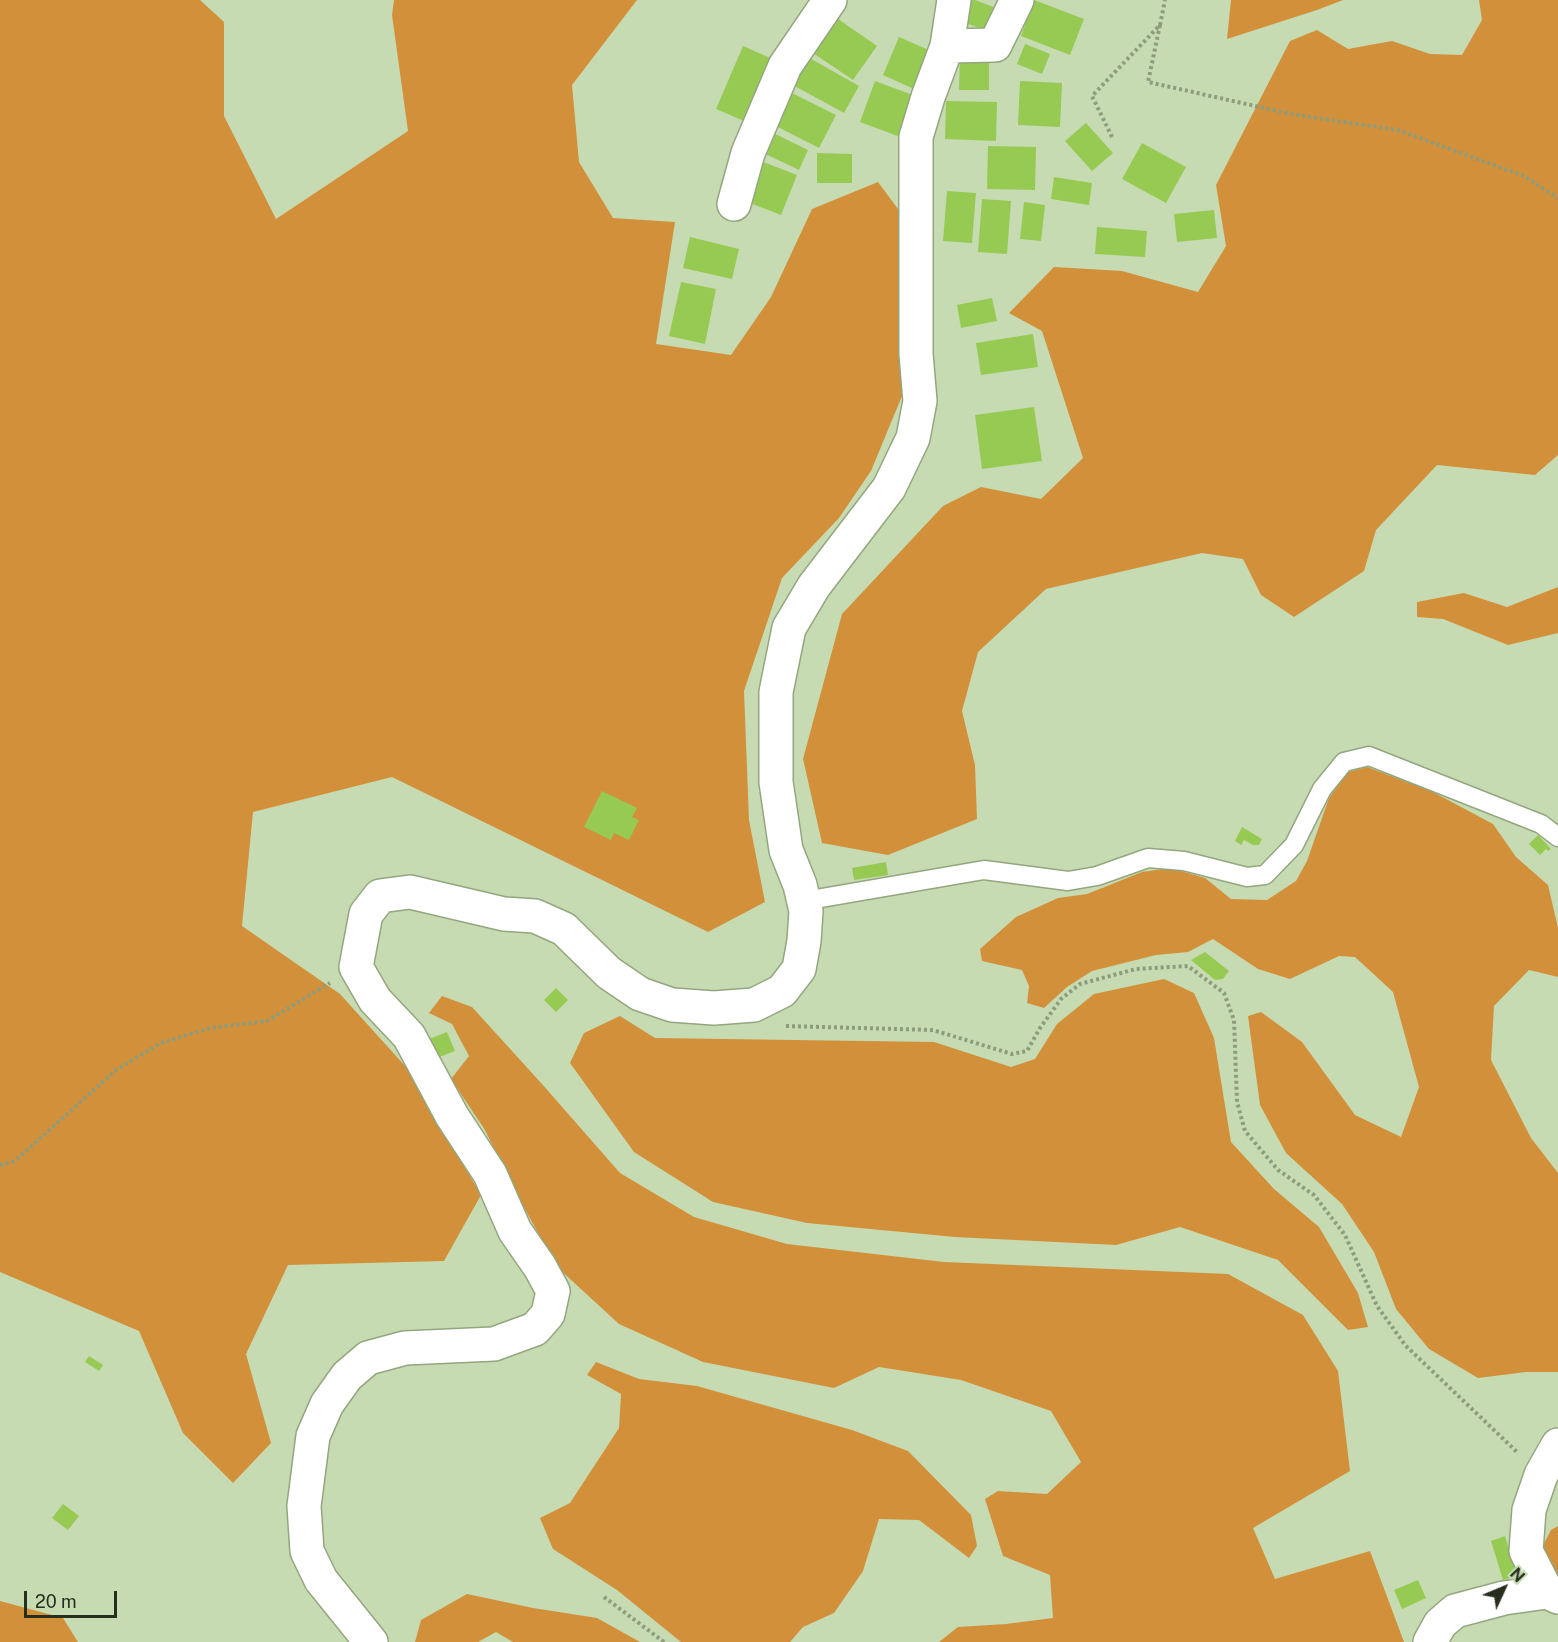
<!DOCTYPE html>
<html>
<head>
<meta charset="utf-8">
<style>
  body { margin:0 }
  #map { position:relative; width:1558px; height:1642px; overflow:hidden; background:#c7dbb2; font-family:"Public Sans",sans-serif }
  canvas { display:block }
  .north { position:absolute; left:1474px; top:1558px; width:60px; height:60px; -webkit-text-stroke:4px #c7dbb2; paint-order:stroke; rotate:46deg; font-size:16px; font-weight:700; line-height:24px; text-align:center; color:#262e1e }
  .north::after { content:''; display:block; margin:auto; width:21px; height:27px; background:#262e1e; clip-path:polygon(50% 0,100% 100%,50% 72%,0 100%) }
  .scale { position:absolute; left:24px; top:1591px; width:93px; height:27px; box-sizing:border-box; border:3px solid #262e1e; border-top:0; padding-left:8px; font-size:18px; line-height:21px; white-space:nowrap; color:#262e1e; -webkit-text-stroke:4px #c7dbb2; paint-order:stroke }
</style>
</head>
<body>
<div id="map">
<canvas width="1558" height="1642"></canvas>
<div class="north">N</div>
<div class="scale">20 m</div>
</div>
<script>
const ctx = document.querySelector('canvas').getContext('2d');
ctx.lineJoin = 'round';
function fill(path, color) {
  ctx.fillStyle = color;
  ctx.fill(path, 'evenodd');
}
function shape(rows) {
  const path = new Path2D();
  for (const r of rows) {
    path.moveTo(r[0], r[1]);
    for (let i = 2; i < r.length; i += 2) path.lineTo(r[i], r[i + 1]);
  }
  return path;
}
function stroke(path, color, width, dash) {
  ctx.strokeStyle = color;
  ctx.lineWidth = width;
  ctx.lineCap = dash ? 'butt' : 'round';
  ctx.setLineDash(dash || []);
  ctx.stroke(path);
}
const forest = shape([
  [0,0,200,0,224,22,224,116,276,219,408,131,392,15,394,0,637,0,572,85,579,162,613,218,675,222,656,344,731,355,771,297,812,209,878,182,898,209,902,396,871,471,839,518,782,578,744,691,749,820,765,902,708,932,392,777,253,812,242,926,340,994,406,1067,481,1195,444,1261,288,1265,246,1354,271,1443,233,1483,183,1433,139,1331,0,1272],
  [1231,0,1343,0,1317,10,1227,39],
  [1479,0,1558,0,1558,455,1535,475,1437,465,1376,530,1364,571,1294,617,1261,595,1243,559,1202,553,1046,589,978,652,962,711,975,765,977,819,888,855,822,843,803,759,842,614,943,506,981,487,1041,499,1083,458,1042,331,1009,313,1054,267,1122,271,1198,292,1226,246,1216,185,1290,41,1317,30,1348,49,1392,41,1430,54,1462,55,1482,20],
  [1558,587,1558,633,1508,645,1443,619,1417,617,1417,602,1464,593,1507,607],
  [1367,767,1431,791,1493,824,1516,857,1548,885,1558,928,1558,977,1529,970,1494,1006,1491,1060,1531,1138,1558,1173,1558,1372,1526,1372,1478,1378,1429,1349,1396,1309,1374,1252,1342,1204,1286,1153,1260,1105,1248,1016,1261,1012,1302,1042,1355,1115,1401,1137,1419,1087,1393,992,1355,957,1339,956,1290,979,1258,969,1213,939,1188,952,1156,955,1092,971,1067,987,1044,1008,1027,1003,1029,986,1022,970,982,961,980,949,1016,917,1058,898,1087,894,1142,872,1170,868,1205,878,1231,899,1267,900,1296,881,1307,861,1329,798,1348,772],
  [1164,979,1194,993,1214,1038,1231,1142,1274,1189,1319,1227,1358,1293,1368,1327,1348,1330,1278,1260,1180,1227,1116,1245,955,1237,807,1223,713,1202,634,1152,570,1063,584,1033,620,1016,655,1038,934,1042,1011,1067,1035,1059,1057,1024,1094,994],
  [442,996,472,1007,542,1084,620,1173,694,1217,787,1244,944,1262,1228,1274,1303,1315,1338,1371,1350,1471,1253,1528,1275,1579,1370,1551,1404,1642,939,1642,958,1627,1006,1624,1053,1618,1050,1575,1003,1556,985,1499,998,1491,1047,1494,1081,1462,1051,1411,961,1380,879,1367,834,1388,703,1362,619,1324,557,1267,512,1186,485,1130,451,1079,469,1056,452,1024,429,1013],
  [596,1362,639,1379,697,1386,852,1430,908,1451,971,1515,977,1546,969,1558,919,1520,879,1519,863,1571,834,1613,803,1627,790,1642,681,1642,617,1590,553,1549,540,1518,570,1503,619,1428,621,1394,587,1375],
  [1558,1526,1558,1589,1537,1557,1551,1530],
  [467,1594,533,1608,597,1618,640,1642,513,1642,496,1632,478,1642,415,1642,421,1620],
  [0,1601,63,1618,78,1642,0,1642]
]);
const building = shape([
  [965,0,975,0,1004,11,996,34,957,20],
  [1034,0,1084,19,1070,55,1021,36],
  [831,14,877,46,853,80,807,49],
  [899,37,931,51,914,89,883,75],
  [1025,44,1050,54,1042,74,1017,64],
  [743,46,777,61,751,124,716,109],
  [960,54,989,54,989,90,959,90],
  [806,56,859,86,844,113,791,84],
  [875,81,918,97,903,138,860,122],
  [1020,81,1062,83,1060,127,1018,125],
  [788,91,836,115,819,148,772,124],
  [946,101,997,102,996,141,945,139],
  [1086,123,1113,153,1092,171,1065,141],
  [767,130,808,150,799,170,757,150],
  [1142,143,1186,167,1166,203,1122,179],
  [988,146,1036,147,1035,190,987,189],
  [817,153,852,154,852,183,817,183],
  [758,160,797,175,781,215,742,200],
  [1054,177,1092,183,1089,205,1051,199],
  [947,191,976,193,972,243,943,241],
  [982,199,1011,201,1007,254,978,252],
  [1024,202,1045,205,1041,241,1020,239],
  [1214,210,1217,238,1177,242,1174,214],
  [1097,227,1147,231,1145,257,1095,254],
  [690,237,739,249,732,279,683,268],
  [681,282,716,289,705,344,669,336],
  [992,298,997,321,961,328,957,305],
  [1033,334,1038,367,981,375,976,343],
  [1034,407,1042,461,982,469,975,415],
  [602,791,637,808,632,817,639,820,629,840,614,833,611,840,584,827],
  [1242,827,1262,839,1259,845,1253,845,1244,840,1241,845,1235,841],
  [1538,835,1551,849,1548,851,1546,849,1540,855,1529,844],
  [886,862,888,875,854,880,852,868],
  [1205,952,1229,971,1223,979,1215,980,1191,960],
  [556,988,568,1000,556,1012,544,1000],
  [447,1032,455,1051,437,1058,429,1039],
  [89,1356,103,1365,99,1371,85,1362],
  [63,1504,79,1516,68,1530,52,1518],
  [1505,1536,1517,1576,1503,1580,1491,1541],
  [1418,1580,1426,1598,1402,1609,1394,1590]
]);
const path = shape([
  [1160,25,1165,0],
  [1112,137,1092,96,1160,25,1148,82,1291,114,1398,130,1524,176,1558,198],
  [786,1026,933,1030,1012,1054,1027,1051,1040,1028,1061,999,1080,984,1136,969,1188,966,1224,993,1234,1020,1237,1102,1245,1131,1278,1170,1314,1195,1345,1235,1377,1306,1405,1345,1517,1452],
  [0,1165,15,1161,116,1070,161,1043,210,1028,267,1021,330,983],
  [604,1597,664,1642]
]);
const lane = shape([
  [804,901,984,870,1068,881,1097,876,1148,858,1184,861,1247,877,1265,875,1294,845,1322,789,1344,762,1369,756,1541,824,1558,837]
]);
const street = shape([
  [947,46,995,45,1017,0],
  [734,204,748,153,785,66,830,0],
  [1547,1592,1526,1551,1529,1510,1541,1475,1558,1445],
  [371,1642,321,1580,307,1551,304,1506,313,1436,327,1404,347,1376,368,1358,405,1348,494,1344,535,1329,548,1314,553,1291,540,1267,515,1231,490,1174,452,1116,409,1036,375,1000,356,967,366,914,380,896,410,892,504,914,535,916,564,929,609,973,640,994,672,1005,714,1008,754,1005,782,991,799,969,804,941,806,911,800,885,786,850,776,782,776,692,789,628,814,586,889,488,913,438,920,401,916,354,916,137,928,97,947,46,954,0],
  [1430,1642,1440,1624,1455,1611,1504,1598,1547,1592,1558,1597]
]);
fill(forest, '#d2903b');
fill(building, '#97ca53');
stroke(lane, '#93a67f', 21);
stroke(street, '#93a67f', 36);
stroke(path, '#8c9c7c', 4, [3, 3]);
stroke(lane, '#fff', 18);
stroke(street, '#fff', 33);
</script>
</body>
</html>
